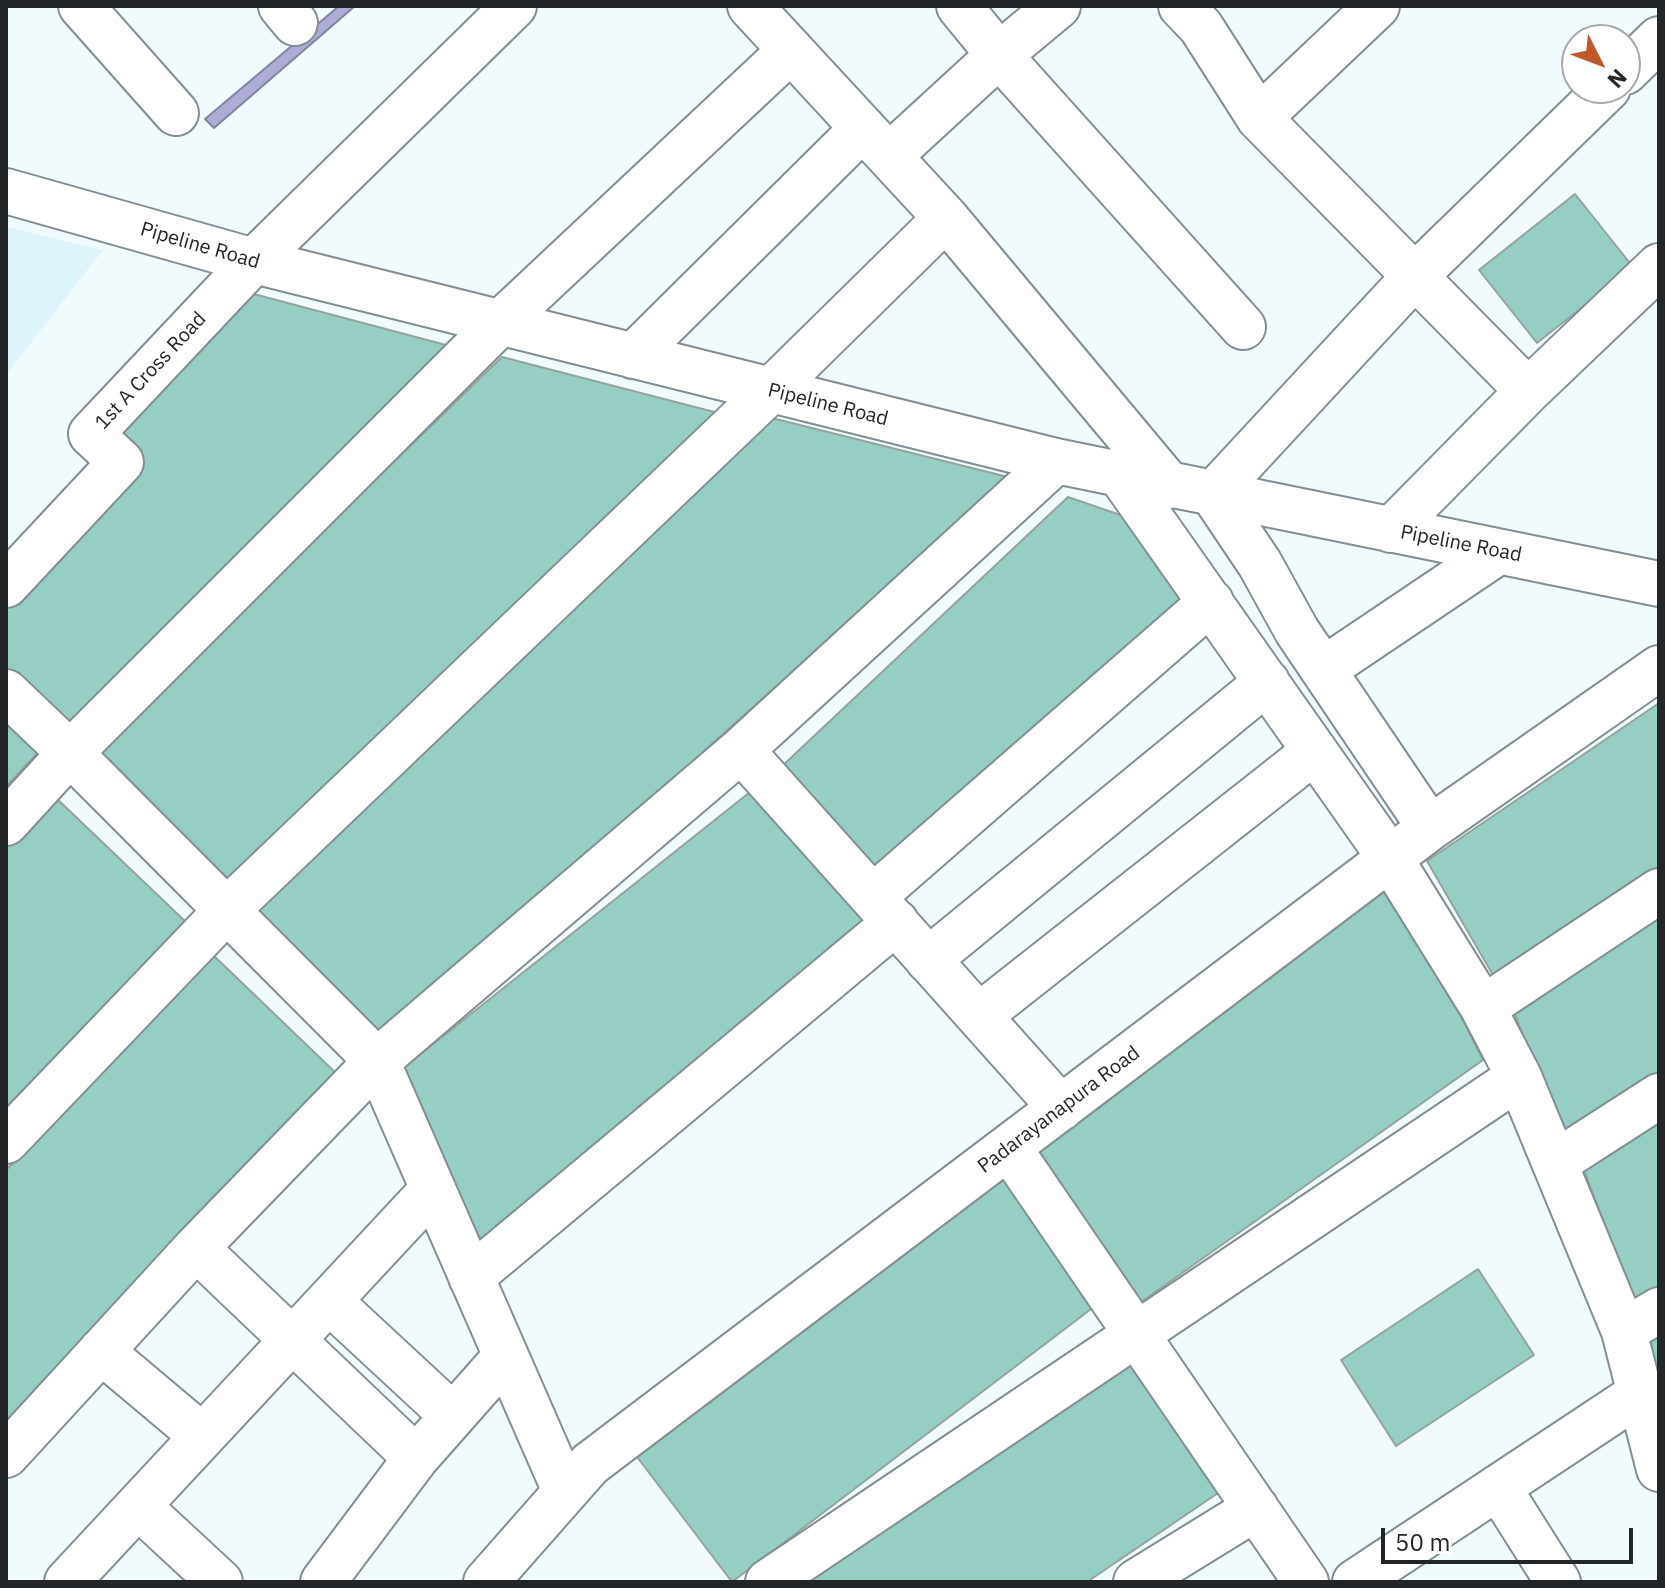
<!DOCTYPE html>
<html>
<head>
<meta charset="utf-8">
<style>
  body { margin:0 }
  #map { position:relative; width:1665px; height:1588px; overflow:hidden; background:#f1fbfe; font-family:"IBM Plex Sans",sans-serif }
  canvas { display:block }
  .frame { position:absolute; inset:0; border:8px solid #222628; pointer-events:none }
  .north { position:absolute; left:1561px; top:24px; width:80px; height:80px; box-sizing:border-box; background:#fff; border:2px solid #a7a8a9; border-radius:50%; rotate:132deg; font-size:22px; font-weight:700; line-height:32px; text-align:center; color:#222628 }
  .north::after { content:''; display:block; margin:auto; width:28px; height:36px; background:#bf592a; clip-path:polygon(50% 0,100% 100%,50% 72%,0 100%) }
  .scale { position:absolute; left:1381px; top:1528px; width:252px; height:36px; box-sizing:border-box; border:4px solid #222628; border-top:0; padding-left:10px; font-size:24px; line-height:28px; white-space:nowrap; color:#222628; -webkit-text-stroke:6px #fff; paint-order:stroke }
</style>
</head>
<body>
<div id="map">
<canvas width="1665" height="1588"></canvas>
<div class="frame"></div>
<div class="north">N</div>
<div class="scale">50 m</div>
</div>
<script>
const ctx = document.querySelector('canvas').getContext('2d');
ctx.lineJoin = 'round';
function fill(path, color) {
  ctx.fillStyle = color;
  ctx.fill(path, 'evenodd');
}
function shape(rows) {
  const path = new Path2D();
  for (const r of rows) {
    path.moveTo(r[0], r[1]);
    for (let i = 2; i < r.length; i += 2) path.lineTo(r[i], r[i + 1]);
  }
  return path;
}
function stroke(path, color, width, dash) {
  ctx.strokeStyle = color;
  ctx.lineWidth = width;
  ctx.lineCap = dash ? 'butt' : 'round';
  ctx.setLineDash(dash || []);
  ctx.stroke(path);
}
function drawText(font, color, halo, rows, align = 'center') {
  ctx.font = font + ' "IBM Plex Sans",sans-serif';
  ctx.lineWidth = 6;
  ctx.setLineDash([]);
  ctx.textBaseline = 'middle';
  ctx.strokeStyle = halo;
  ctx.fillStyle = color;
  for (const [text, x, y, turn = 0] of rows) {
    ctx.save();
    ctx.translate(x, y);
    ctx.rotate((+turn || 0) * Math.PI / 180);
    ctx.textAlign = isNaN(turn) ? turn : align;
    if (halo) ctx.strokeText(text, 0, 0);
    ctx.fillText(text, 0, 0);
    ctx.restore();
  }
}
const built = shape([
  [6,227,103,250,6,375]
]);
const water = shape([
  [339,6,355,6,214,128,205,119,339,6]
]);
const building = shape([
  [1575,194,1633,267,1537,343,1479,270,1575,194],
  [250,293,446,345,65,727,6,671,6,606,116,430,250,293],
  [502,357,722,414,225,887,91,755,502,357],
  [764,416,1008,477,385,1039,249,909,764,416],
  [1068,497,1129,518,1192,605,872,883,779,769,1068,497],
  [1659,703,1659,872,1497,982,1427,861,1659,703],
  [6,712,43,747,6,787,6,712],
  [755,788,869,924,479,1256,398,1072,755,788],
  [55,797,188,924,6,1115,6,848,55,797],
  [1391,878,1483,1060,1134,1307,1027,1154,1391,878],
  [1659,901,1659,1079,1564,1138,1511,1005,1659,901],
  [212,954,339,1076,6,1425,6,1170,212,954],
  [1659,1106,1659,1288,1634,1303,1579,1157,1659,1106],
  [997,1169,1099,1303,732,1582,631,1449,997,1169],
  [1478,1269,1534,1355,1396,1446,1341,1360,1478,1269],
  [1659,1323,1659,1419,1642,1333,1659,1323],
  [1129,1361,1221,1491,1087,1582,800,1582,1129,1361]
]);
const minor = shape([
  [81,6,176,113],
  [281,6,295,23],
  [750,6,946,218,1170,486],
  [959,6,999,55,1243,327],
  [1181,6,1201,27,1259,118,1528,391],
  [1625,72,1659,39],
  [1259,118,1377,6],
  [889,156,999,55,1058,6],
  [6,191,254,261,1056,461,1659,584],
  [633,356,863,128],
  [1121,476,1390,858,1483,1008,1519,1077,1624,1331,1659,1469],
  [1391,530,1528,391,1659,266],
  [6,585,121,462,91,434,254,261,514,6],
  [1324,669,1498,552],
  [6,692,70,753,377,1061,565,1491],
  [741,750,1061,1108],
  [6,823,70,753,500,323,791,50],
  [1430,828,1297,631,1260,564,1213,494,1415,276,1608,88],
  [874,896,1211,602],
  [928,960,1267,682],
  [1483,1008,1659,891],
  [980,1015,1315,751],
  [6,1141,227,910,771,390,946,218],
  [1009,1148,1306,1582],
  [1555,1163,1659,1096],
  [196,1248,416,1458],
  [471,1277,896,922],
  [329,1301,453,1416],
  [1624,1331,1659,1310],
  [101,1351,202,1436],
  [6,1455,196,1248,377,1061,741,750,1056,461],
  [1498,1487,1558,1582],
  [138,1506,220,1582],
  [67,1582,433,1189],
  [323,1582,416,1458,506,1356],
  [486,1582,590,1464,1430,828,1659,668],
  [768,1582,1519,1077],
  [1136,1582,1256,1508],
  [1355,1582,1639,1394]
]);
const streetNames = [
  ["Pipeline Road",200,246,16],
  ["1st A Cross Road",151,371,-47],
  ["Pipeline Road",828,405,14],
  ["Pipeline Road",1461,544,11],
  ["Padarayanapura Road",1059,1110,-37]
];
fill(built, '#def4fb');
fill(water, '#adacd7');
stroke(water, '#8384a2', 2);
fill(building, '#95cfc4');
stroke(building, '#95a29f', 2);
stroke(minor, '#828e91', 48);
stroke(minor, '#fff', 44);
drawText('20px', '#222628', '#fff', streetNames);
</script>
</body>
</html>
